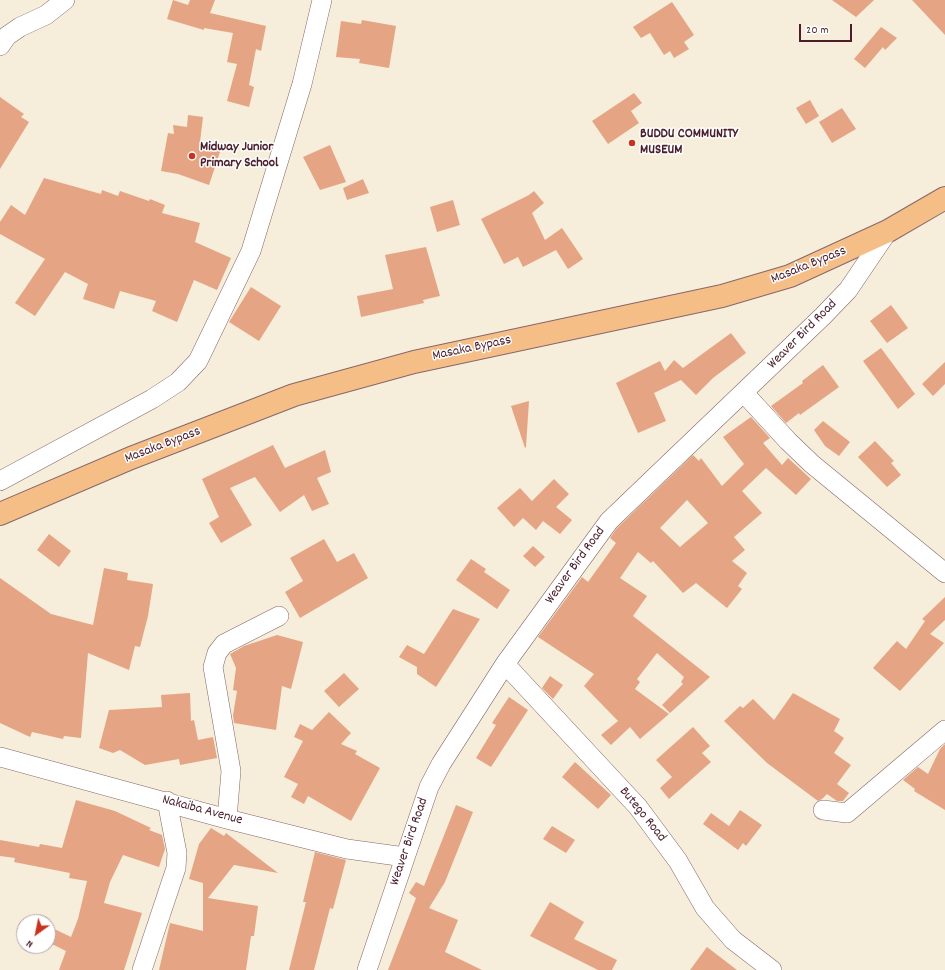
<!DOCTYPE html>
<html>
<head>
<meta charset="utf-8">
<style>
  body { margin:0 }
  #map { position:relative; width:945px; height:970px; overflow:hidden; background:#f6edda; font-family:Dekko,sans-serif }
  canvas { display:block }
  .north { position:absolute; left:16px; top:914px; width:40px; height:40px; box-sizing:border-box; background:#fff; border:1px solid #b7a5aa; border-radius:50%; rotate:213deg; font-size:11px; font-weight:700; line-height:16px; text-align:center; color:#4a1f2b }
  .north::after { content:''; display:block; margin:auto; width:14px; height:18px; background:#c8321e; clip-path:polygon(50% 0,100% 100%,50% 72%,0 100%) }
  .scale { position:absolute; left:799px; top:24px; width:53px; height:18px; box-sizing:border-box; border:2px solid #4a1f2b; border-top:0; padding-left:5px; font-size:12px; line-height:14px; white-space:nowrap; color:#4a1f2b; -webkit-text-stroke:3px #fff; paint-order:stroke }
</style>
</head>
<body>
<div id="map">
<canvas width="945" height="970"></canvas>
<div class="north">N</div>
<div class="scale">20 m</div>
</div>
<script>
const ctx = document.querySelector('canvas').getContext('2d');
ctx.lineJoin = 'round';
function fill(path, color) {
  ctx.fillStyle = color;
  ctx.fill(path, 'evenodd');
}
function shape(rows) {
  const path = new Path2D();
  for (const r of rows) {
    path.moveTo(r[0], r[1]);
    for (let i = 2; i < r.length; i += 2) path.lineTo(r[i], r[i + 1]);
  }
  return path;
}
function stroke(path, color, width, dash) {
  ctx.strokeStyle = color;
  ctx.lineWidth = width;
  ctx.lineCap = dash ? 'butt' : 'round';
  ctx.setLineDash(dash || []);
  ctx.stroke(path);
}
function drawText(font, color, halo, rows, align = 'center') {
  ctx.font = font + ' Dekko,sans-serif';
  ctx.lineWidth = 3;
  ctx.setLineDash([]);
  ctx.textBaseline = 'middle';
  ctx.strokeStyle = halo;
  ctx.fillStyle = color;
  for (const [text, x, y, turn = 0] of rows) {
    ctx.save();
    ctx.translate(x, y);
    ctx.rotate((+turn || 0) * Math.PI / 180);
    ctx.textAlign = isNaN(turn) ? turn : align;
    if (halo) ctx.strokeText(text, 0, 0);
    ctx.fillText(text, 0, 0);
    ctx.restore();
  }
}
const building = shape([
  [173,0,188,5,190,0,215,0,210,13,266,26,261,51,256,49,249,85,254,87,249,107,227,101,237,64,227,62,233,33,204,28,204,30,167,19],
  [832,0,874,0,856,17],
  [912,0,945,0,945,35],
  [672,2,694,35,684,42,689,49,674,58,670,51,664,55,650,33,641,38,633,27],
  [362,20,396,26,389,68,359,63,360,59,336,57,341,21,361,24],
  [881,27,897,38,885,50,883,47,865,68,854,59],
  [634,93,642,103,631,111,639,123,608,144,592,121],
  [0,97,24,114,21,117,29,122,0,169],
  [810,100,819,116,806,124,796,108],
  [842,108,856,129,832,143,819,122],
  [188,115,203,117,200,142,221,149,209,185,178,174,161,171,168,133,174,134,173,125,187,127],
  [330,145,346,182,320,190,303,157],
  [44,178,101,194,102,190,118,196,120,191,149,201,150,199,165,205,162,213,200,223,195,242,231,258,217,290,194,280,177,322,152,311,156,301,120,291,114,309,83,299,88,284,65,272,35,316,15,303,45,259,0,234,0,222,11,205,25,215],
  [363,179,369,193,347,200,343,188],
  [534,191,544,203,532,213,545,240,562,228,583,259,568,269,556,250,523,267,518,257,504,264,481,219,529,195],
  [453,200,460,225,437,232,430,207],
  [426,247,440,296,423,300,424,303,361,317,357,296,393,289,385,255],
  [251,287,281,306,259,341,229,322],
  [891,305,908,328,887,343,870,321],
  [731,333,746,353,713,378,696,395,681,380,654,393,666,421,638,433,616,383,660,361,665,371,674,360,683,368],
  [881,348,915,394,898,409,863,361],
  [945,362,945,384,933,396,922,384],
  [823,365,839,387,800,415,799,413,786,423,771,406,803,383,802,381],
  [529,401,526,447,525,448,511,406],
  [751,417,770,438,763,443,782,465,788,458,811,479,796,495,766,468,742,491,762,513,734,537,745,550,732,561,747,573,738,586,742,589,727,608,696,583,683,593,653,561,651,563,638,552,620,578,647,596,633,616,710,677,670,713,662,705,683,684,681,682,684,677,657,653,637,679,640,682,635,689,669,714,640,739,630,727,611,745,601,735,618,721,584,686,594,674,538,637,582,577,588,582,616,543,610,538,617,528,693,455,699,461,701,458,722,486,744,464,723,437],
  [687,500,708,523,680,547,660,528],
  [823,421,850,442,839,456,825,446,814,430],
  [875,441,894,461,891,463,901,475,887,487,858,457],
  [273,445,285,468,325,450,331,472,317,478,329,504,312,511,304,495,280,512,255,477,230,488,252,525,221,543,209,523,219,517,202,479],
  [554,479,569,494,556,507,572,520,560,534,543,521,536,530,523,518,514,527,497,508,520,488,532,501],
  [49,534,71,551,59,567,37,550],
  [324,539,337,562,354,553,368,578,300,618,285,592,303,581,290,558],
  [533,546,545,557,535,567,523,556],
  [471,559,486,569,484,572,510,590,497,609,456,580],
  [104,568,128,573,127,580,153,584,148,616,140,647,135,646,129,670,88,653,81,738,64,736,63,739,32,732,30,737,0,723,0,578,51,614,93,625],
  [945,597,945,620,930,634,944,643,900,691,873,668,897,641,906,649,925,621,922,619],
  [453,609,480,619,436,687,417,674,417,667,399,657,407,645,424,654],
  [277,635,303,642,291,689,282,686,276,730,234,723,233,715,237,691,233,690,236,668,230,654,244,646],
  [344,673,359,689,339,707,324,691],
  [550,676,563,685,553,699,542,688],
  [190,693,191,721,194,720,198,740,213,737,217,758,180,765,179,759,145,765,120,750,113,753,99,748,109,710,162,707,161,695],
  [793,693,840,719,834,731,844,738,834,753,851,765,837,784,849,793,843,801,837,801,827,794,822,799,818,801,767,763,724,721,740,706,743,708,753,699,774,720],
  [509,697,528,710,491,767,476,758,496,725,492,723],
  [329,712,351,733,341,744,357,751,355,754,380,768,351,821,308,796,304,804,291,797,298,784,284,777,303,741,294,737,300,724,312,730],
  [693,727,710,746,702,753,711,762,669,799,660,788,672,777,656,760],
  [945,744,945,810,914,791,915,789,903,780,918,767,928,774,940,749],
  [575,762,611,795,598,809,562,777],
  [76,800,115,811,151,828,149,830,162,835,165,849,159,867,123,855,110,882,104,903,142,913,124,970,59,970,66,951,48,942,48,926,71,937,78,919,87,881,69,878,70,873,14,862,15,858,0,856,0,840,39,847,40,844,62,848],
  [456,805,473,812,445,882,429,908,458,920,445,952,482,970,388,970,416,898,409,893,416,882,424,886],
  [740,810,762,825,746,846,743,843,738,850,703,824,711,813,729,826],
  [552,826,575,840,566,853,543,839],
  [211,828,224,836,226,833,278,873,234,865,208,898,258,906,254,936,251,936,246,970,159,970,170,923,203,931,203,883,189,879,199,844],
  [315,852,346,860,333,909,330,908,314,970,289,970,306,902,303,902],
  [550,902,584,922,574,939,617,960,612,970,598,970,530,936],
  [707,947,737,970,690,970]
]);
const street = shape([
  [0,46,7,36,20,27,46,15,65,0],
  [744,393,788,441,812,464,945,573],
  [0,481,152,399,178,382,198,361,251,251,302,84,322,0],
  [505,664,638,807,678,861,705,908,733,940,772,970],
  [0,757,227,819,347,849,405,857],
  [823,810,847,813,945,730],
  [227,819,231,771,213,667,217,653,224,644,279,616],
  [142,970,176,868,177,853,167,801],
  [367,970,429,787,441,764,505,664,609,521,823,316,848,290,888,231]
]);
const highway = shape([
  [0,514,131,458,294,395,414,362,722,296,790,276,888,231,945,198]
]);
const markers = [
  [632,143,4,"#c8321e"],
  [192,156,4,"#c8321e"]
];
const poiNames = [
  ["BUDDU COMMUNITY",640,135],
  ["MUSEUM",640,151],
  ["Midway Junior",200,148],
  ["Primary School",200,164]
];
const streetNames = [
  ["Masaka Bypass",809,266,-22],
  ["Weaver Bird Road",803,335,-45],
  ["Masaka Bypass",472,349,-12],
  ["Masaka Bypass",163,446,-21],
  ["Weaver Bird Road",576,566,-54],
  ["Nakaiba Avenue",202,811,15],
  ["Butego Road",642,815,51],
  ["Weaver Bird Road",410,842,-71]
];
fill(building, '#e5a584');
stroke(street, '#866768', 20);
stroke(highway, '#866768', 24);
stroke(street, '#fff', 19);
stroke(highway, '#f6be87', 22);
for (const [x, y, r, color] of markers) {
  const dot = new Path2D();
  dot.arc(x, y, r, 0, 2 * Math.PI);
  ctx.fillStyle = color;
  ctx.fill(dot);
  stroke(dot, '#fff', 1.5);
}
drawText('bold 14px', '#4a1f2b', '#fff', poiNames, 'left');
drawText('14px', '#4a1f2b', '#fff', streetNames);
</script>
</body>
</html>
